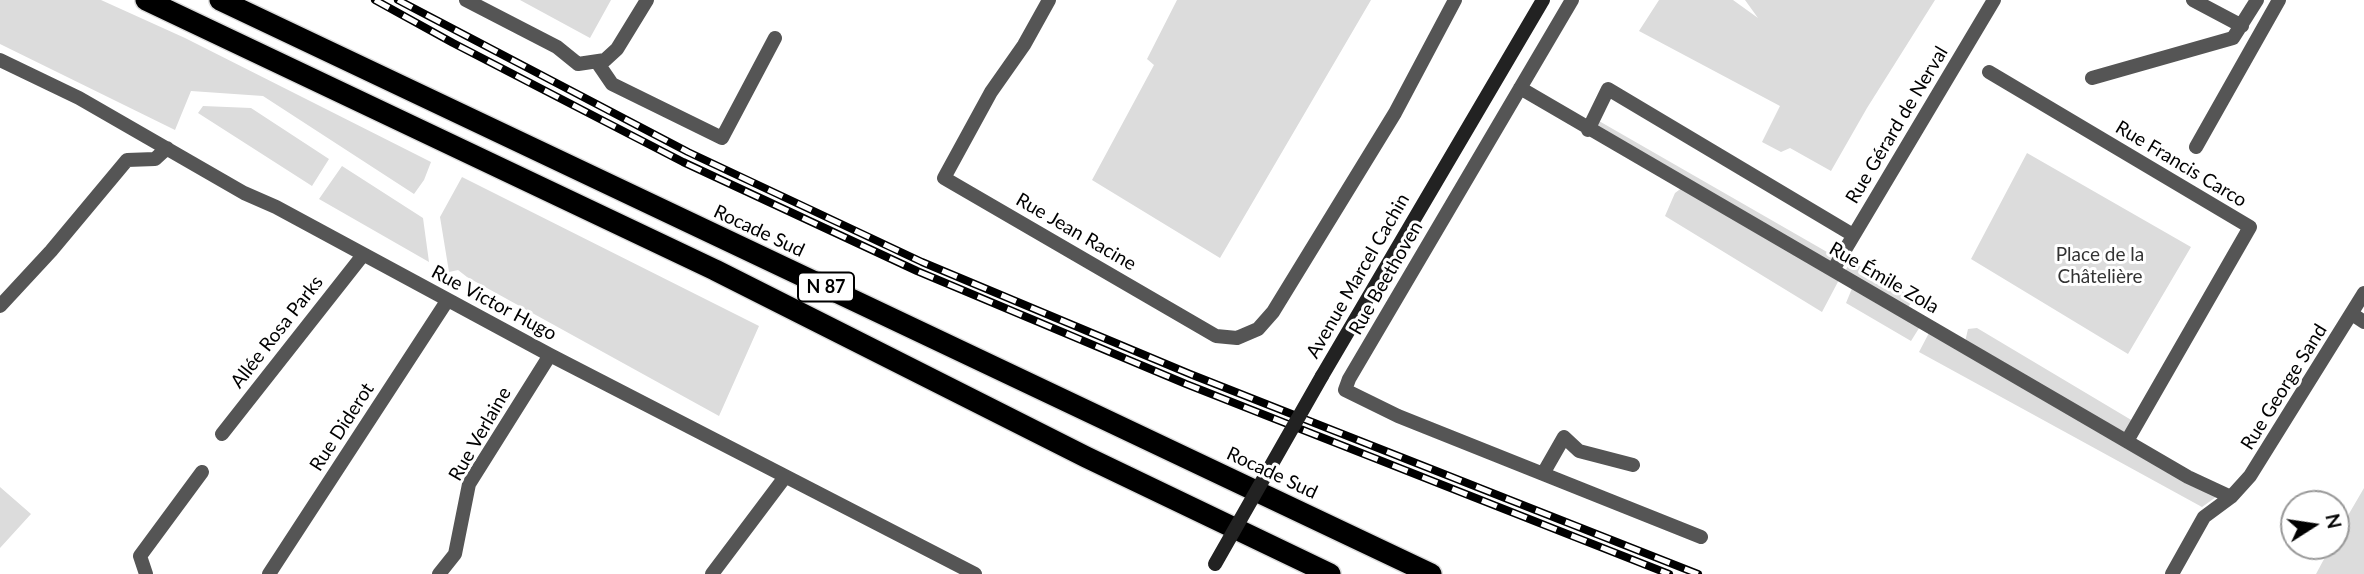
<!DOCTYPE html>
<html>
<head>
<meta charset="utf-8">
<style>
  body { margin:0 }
  #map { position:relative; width:2364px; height:574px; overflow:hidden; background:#fff; font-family:Lato,sans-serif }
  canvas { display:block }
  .north { position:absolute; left:2280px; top:490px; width:70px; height:70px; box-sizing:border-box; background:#fff; border:2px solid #999; border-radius:50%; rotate:78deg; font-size:19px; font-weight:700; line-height:28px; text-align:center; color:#000 }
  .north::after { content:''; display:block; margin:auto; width:24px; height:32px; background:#000; clip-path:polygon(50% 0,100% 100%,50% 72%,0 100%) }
</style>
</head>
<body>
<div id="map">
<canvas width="2364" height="574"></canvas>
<div class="north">N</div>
</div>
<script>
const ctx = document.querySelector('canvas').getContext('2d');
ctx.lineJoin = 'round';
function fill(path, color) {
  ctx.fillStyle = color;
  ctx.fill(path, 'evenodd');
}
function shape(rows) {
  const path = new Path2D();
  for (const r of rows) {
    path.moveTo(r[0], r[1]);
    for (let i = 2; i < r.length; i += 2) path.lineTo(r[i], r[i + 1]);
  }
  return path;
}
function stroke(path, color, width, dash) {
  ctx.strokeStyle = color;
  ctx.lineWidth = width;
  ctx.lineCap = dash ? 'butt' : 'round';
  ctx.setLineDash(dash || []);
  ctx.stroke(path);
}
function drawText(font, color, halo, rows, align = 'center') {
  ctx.font = font + ' Lato,sans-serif';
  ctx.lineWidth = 6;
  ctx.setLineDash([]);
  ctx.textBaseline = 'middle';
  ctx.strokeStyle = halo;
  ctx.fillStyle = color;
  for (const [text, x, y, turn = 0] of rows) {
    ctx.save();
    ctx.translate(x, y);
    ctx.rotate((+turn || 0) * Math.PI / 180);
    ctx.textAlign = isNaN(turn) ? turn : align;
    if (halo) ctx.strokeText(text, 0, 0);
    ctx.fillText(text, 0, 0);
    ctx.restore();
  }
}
const green = shape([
  [0,0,101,0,185,38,431,162,424,180,414,194,263,96,191,91,175,130,0,44],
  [520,0,611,0,590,38],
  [1177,0,1371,0,1220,258,1092,180,1154,65,1147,59],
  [1659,0,1733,0,1758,18,1745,0,1935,0,1867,108,1831,171,1790,148,1781,152,1762,142,1780,106,1639,31],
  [203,106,251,108,329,159,312,186,198,113],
  [1599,121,1834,256,1830,265,1595,129],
  [2027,153,2191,247,2128,354,1971,259],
  [342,166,423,218,429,262,319,199],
  [462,177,759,326,719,416,467,277,458,270,449,272,440,217],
  [1683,187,1840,278,1822,312,1665,216,1675,193],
  [1851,261,1914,298,1907,309,1845,271],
  [1853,286,1921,325,1911,341,1846,303],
  [1977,328,2138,424,2136,439,1965,342,1968,329],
  [1930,331,2216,497,2202,507,1919,352],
  [0,487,31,514,0,548],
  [2364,488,2364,574,2316,574,2331,546,2336,546,2336,536]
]);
const street = shape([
  [466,0,557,47,578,64,605,60,617,49,647,0],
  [1049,0,1024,45,991,92,944,178,1216,336,1237,338,1258,329,1273,312,1395,113,1455,0],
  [1572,0,1349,379,1345,390,1398,416,1701,537],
  [2193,0,2242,26],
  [0,60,79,98,244,193,276,207,550,355,975,574],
  [597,62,612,84,722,138,775,38],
  [1989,72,2250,227,2127,441],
  [2092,78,2233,38,2257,0],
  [1520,88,2188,477,2231,497],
  [1588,130,1608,89,1853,235],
  [2196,147,2279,0],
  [1833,270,1994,0],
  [0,306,51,251,127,160,155,159,167,148],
  [2352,314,2364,322],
  [222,434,363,255],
  [1544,472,1564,437,1579,451,1633,465],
  [146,574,140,556,202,472],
  [269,574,447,301],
  [439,574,455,554,469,484,550,355],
  [712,574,785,477],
  [2172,574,2204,517,2231,497,2250,476,2364,293]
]);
const secondary = shape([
  [1322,376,1543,0]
]);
const highway = shape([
  [146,0,715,270,1086,457,1330,574],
  [220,0,1431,574]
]);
const rail = shape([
  [375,0,453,43,683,162,917,271,1186,384,1669,574],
  [398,0,688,152,922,262,1190,374,1698,574]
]);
const secondaryBridge = shape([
  [1215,564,1322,376]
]);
const shields = [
  [826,287,56]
];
const shieldNames = [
  ["N 87",826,287]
];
const streetNames = [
  ["Rue Gérard de Nerval",1897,125,-59],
  ["Rue Francis Carco",2181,164,31],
  ["Rocade Sud",759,231,25],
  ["Rue Jean Racine",1076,232,30],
  ["Avenue Marcel Cachin",1358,276,-60],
  ["Rue Beethoven",1386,278,-60],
  ["Rue Émile Zola",1884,278,30],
  ["Rue Victor Hugo",494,303,28],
  ["Allée Rosa Parks",277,332,-52],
  ["Rue George Sand",2284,387,-58],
  ["Rue Diderot",342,427,-57],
  ["Rue Verlaine",480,434,-60],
  ["Rocade Sud",1272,473,25]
];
const parkNames = [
  ["Place de la",2100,255],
  ["Châtelière",2100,277]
];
fill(green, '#dcdcdc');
stroke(highway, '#dbdbdb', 24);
stroke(street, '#555', 14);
stroke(secondary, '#222', 14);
stroke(highway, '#000', 21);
stroke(rail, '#000', 8);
stroke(rail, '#fff', 5, [16]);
stroke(secondaryBridge, '#222', 14);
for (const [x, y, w] of shields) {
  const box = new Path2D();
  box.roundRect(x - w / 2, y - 14.5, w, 29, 5);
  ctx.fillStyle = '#fff';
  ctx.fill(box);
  stroke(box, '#000', 2);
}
drawText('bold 18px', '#000', null, shieldNames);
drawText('19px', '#000', '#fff', streetNames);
drawText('19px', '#333', '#fff', parkNames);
</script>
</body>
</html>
